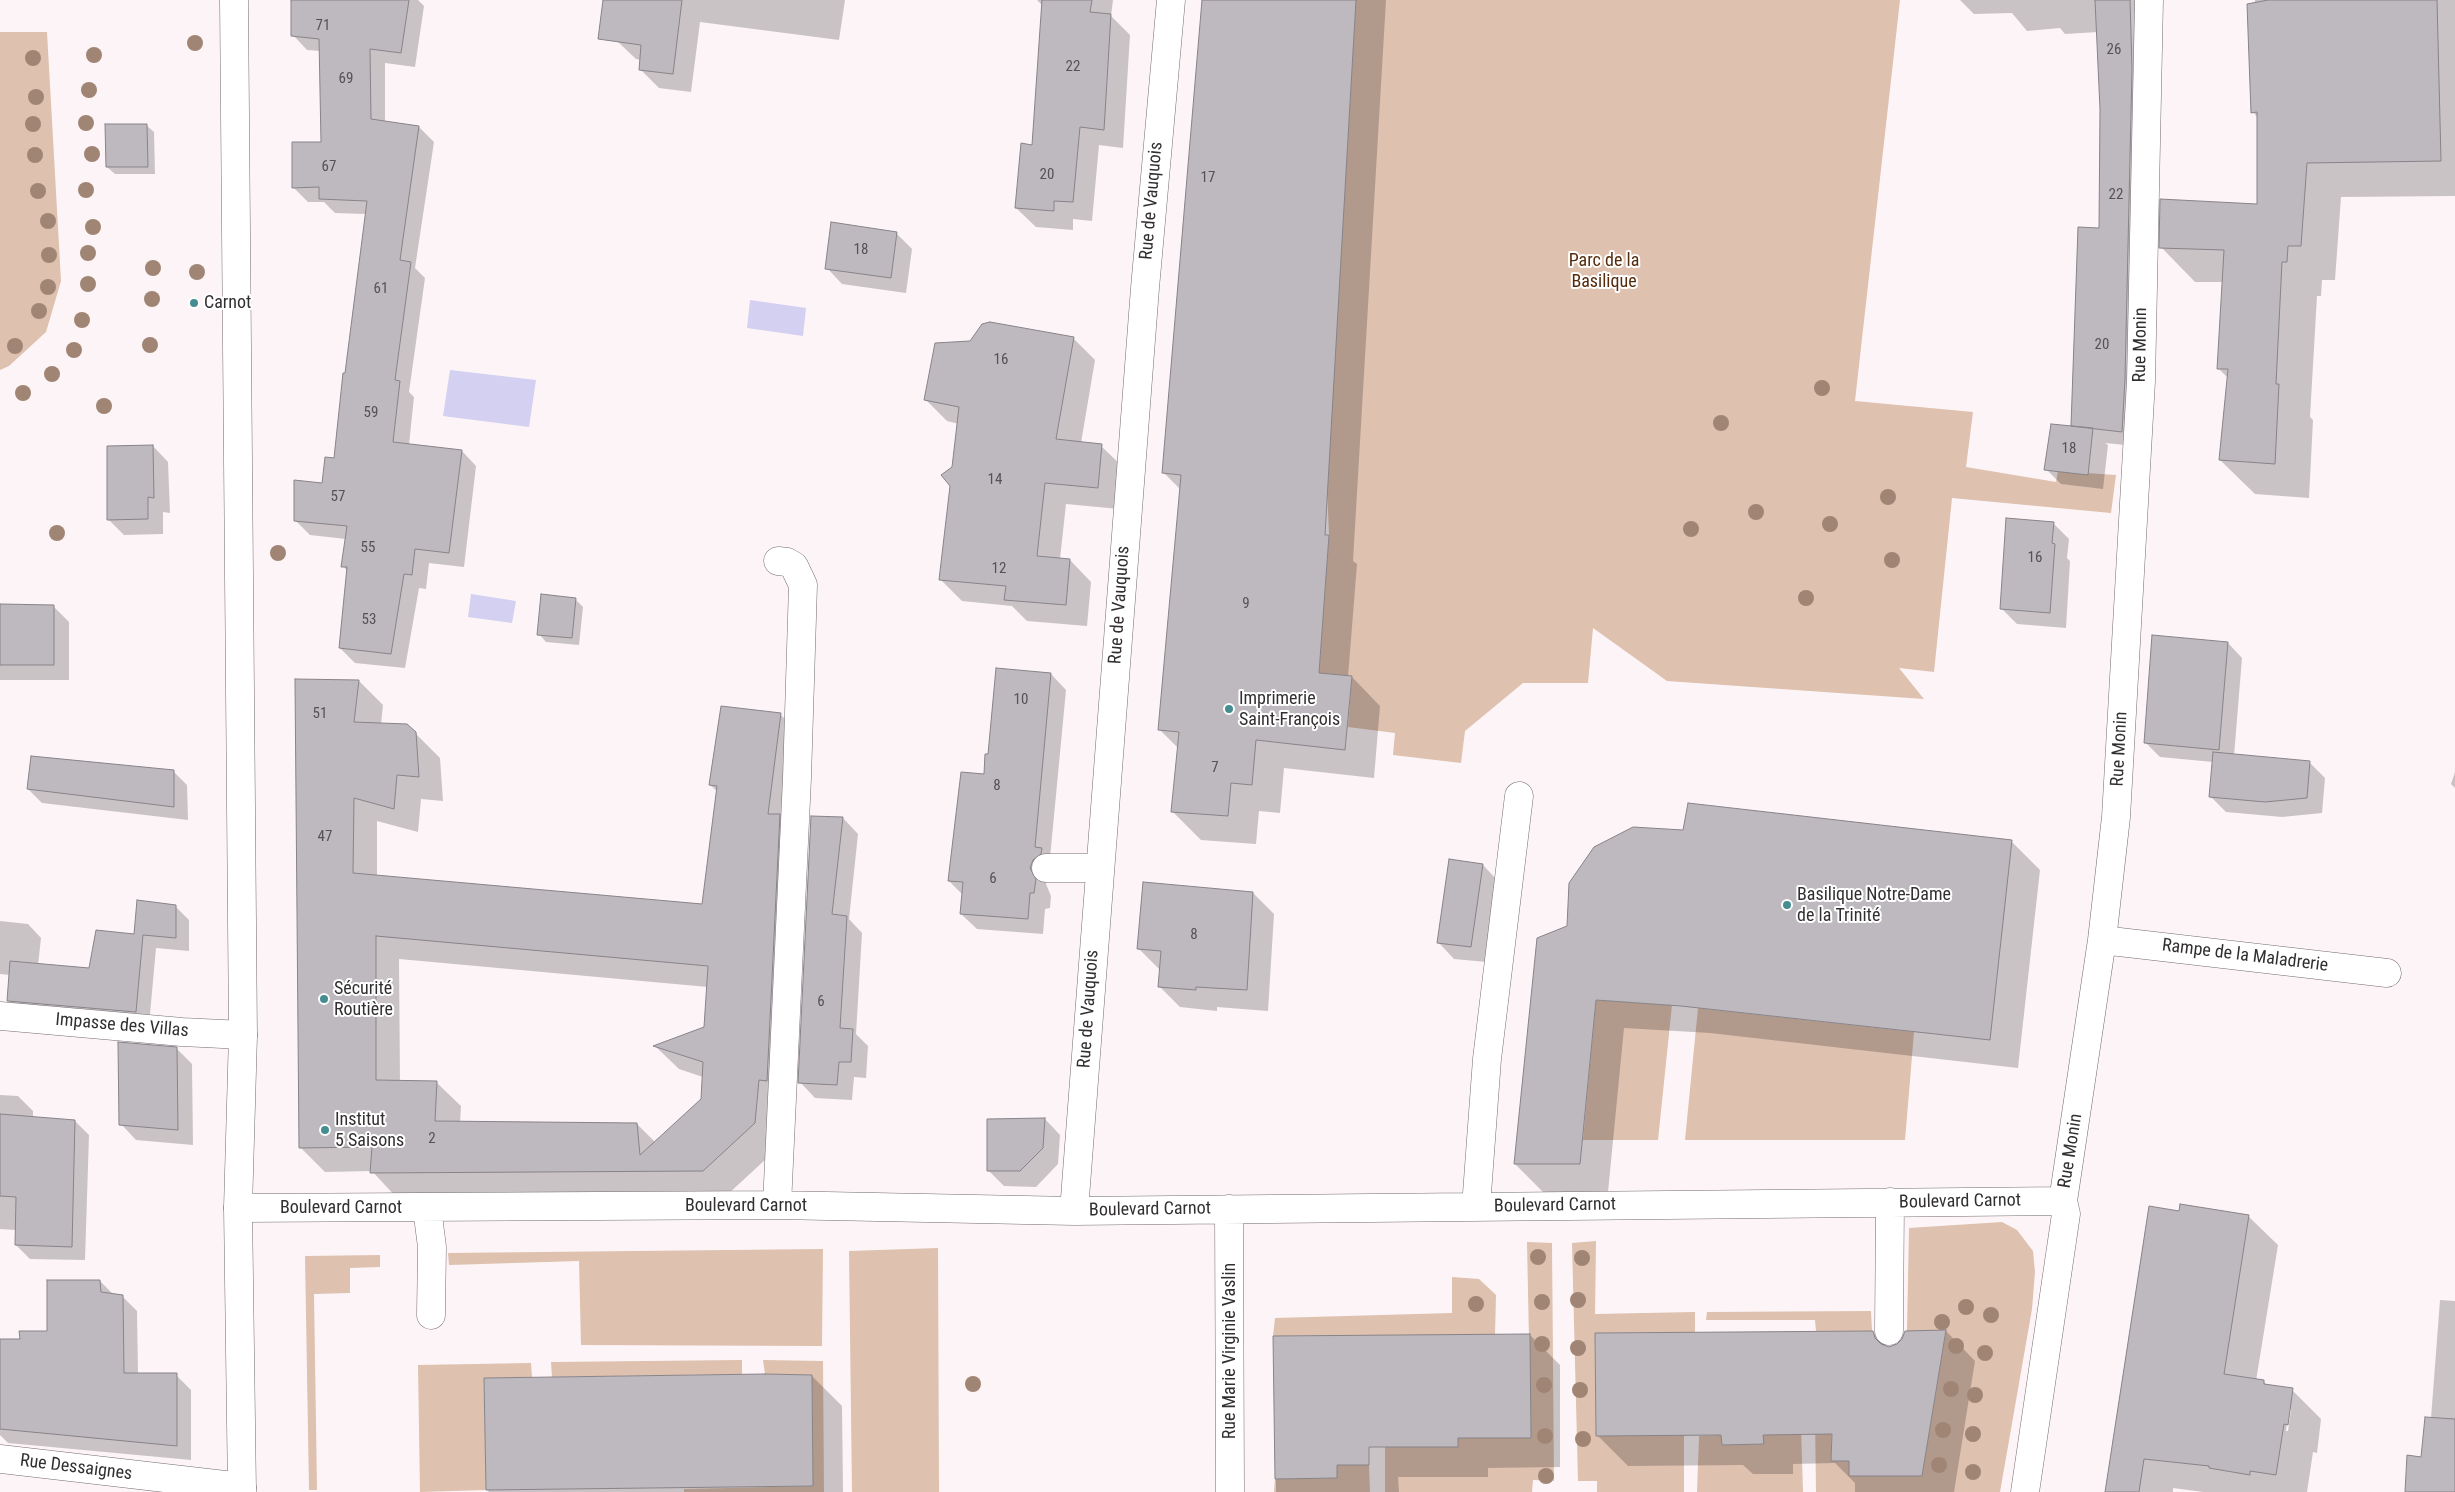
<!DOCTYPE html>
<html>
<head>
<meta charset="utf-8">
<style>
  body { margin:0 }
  canvas { display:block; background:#fcf4f7 }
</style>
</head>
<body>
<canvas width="2455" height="1492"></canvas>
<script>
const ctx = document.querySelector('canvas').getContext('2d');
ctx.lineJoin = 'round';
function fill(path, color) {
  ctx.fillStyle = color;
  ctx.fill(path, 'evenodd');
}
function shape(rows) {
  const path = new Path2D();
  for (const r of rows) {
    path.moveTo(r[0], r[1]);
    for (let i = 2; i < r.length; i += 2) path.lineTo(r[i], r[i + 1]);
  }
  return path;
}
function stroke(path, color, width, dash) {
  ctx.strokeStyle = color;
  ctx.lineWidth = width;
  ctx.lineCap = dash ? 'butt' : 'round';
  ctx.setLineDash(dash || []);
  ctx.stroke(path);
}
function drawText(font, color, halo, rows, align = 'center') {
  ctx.font = font + ' "Roboto Condensed",sans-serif';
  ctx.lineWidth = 4;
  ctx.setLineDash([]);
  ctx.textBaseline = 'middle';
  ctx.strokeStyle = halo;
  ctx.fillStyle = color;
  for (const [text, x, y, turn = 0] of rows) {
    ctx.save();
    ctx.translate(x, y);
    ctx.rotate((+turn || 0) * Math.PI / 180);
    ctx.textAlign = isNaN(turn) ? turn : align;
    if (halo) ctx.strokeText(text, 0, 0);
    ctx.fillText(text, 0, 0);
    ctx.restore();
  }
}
const green = shape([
  [1356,0,1900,0,1855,401,1973,412,1966,467,2056,482,2058,471,2116,475,2111,513,1952,498,1934,672,1899,668,1924,699,1667,681,1593,628,1588,683,1523,683,1465,731,1461,763,1393,755,1395,733,1348,727,1352,676,1319,673,1329,535,1327,486],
  [0,32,47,32,61,281,46,332,9,366,0,370],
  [1596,1000,1672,1005,1658,1140,1583,1140],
  [1698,1008,1914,1032,1905,1140,1685,1140],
  [2002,1222,2017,1230,2033,1251,2035,1272,2032,1309,2000,1492,1816,1492,1815,1417,1832,1417,1831,1461,1849,1461,1849,1476,1922,1475,1946,1331,1907,1331,1909,1228],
  [1596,1241,1595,1314,1695,1312,1695,1332,1595,1333,1596,1436,1684,1435,1684,1492,1597,1492,1597,1481,1578,1481,1572,1243],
  [1527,1242,1552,1243,1554,1481,1533,1480,1532,1492,1385,1492,1385,1438,1415,1447,1458,1447,1458,1438,1531,1438],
  [938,1248,939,1492,852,1492,849,1251],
  [823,1249,822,1346,581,1345,579,1261,449,1265,448,1253],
  [380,1255,380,1267,350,1268,350,1293,314,1294,317,1490,309,1490,305,1256],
  [1452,1277,1479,1279,1496,1295,1495,1335,1273,1336,1275,1318,1452,1313],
  [1871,1311,1872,1331,1816,1331,1815,1320,1706,1320,1707,1312],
  [742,1360,742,1374,552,1377,551,1362],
  [763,1360,823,1361,824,1492,684,1492,684,1489,813,1486,812,1375,765,1374],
  [531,1363,532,1377,484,1378,486,1490,420,1492,418,1365],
  [1801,1426,1803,1492,1697,1492,1699,1436,1721,1435,1722,1445,1763,1444,1763,1435],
  [1337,1465,1369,1465,1370,1492,1274,1492,1275,1479,1337,1478]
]);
const water = shape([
  [750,300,806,308,803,336,747,328],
  [450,370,536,380,529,427,443,416],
  [471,594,516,601,512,623,468,617]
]);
const shadow = shape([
  [293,0,418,0,424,6,415,67,385,63,385,122,419,127,434,142,415,268,425,278,409,392,414,397,409,445,462,451,476,466,464,567,429,563,426,589,419,588,405,668,355,663,340,648,348,572,343,566,346,539,310,535,295,520,324,485,335,459,366,214,335,213,324,202,308,202,293,187,323,143,321,51,307,50,293,35],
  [618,0,845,0,839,40,700,22,691,92,659,88,640,69,641,60,636,59,617,41],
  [1037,0,1113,0,1111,16,1130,35,1123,148,1099,145,1092,221,1073,219,1073,230,1036,227,1016,208,1033,146,1043,6],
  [1203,0,1386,0,1353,561,1357,564,1348,677,1352,677,1380,706,1374,778,1284,768,1280,813,1259,811,1256,844,1201,840,1173,812,1179,749,1159,729,1181,490,1164,473],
  [1960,0,2134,0,2144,10,2136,446,2105,443,2108,445,2103,489,2061,484,2046,469,2075,428,2100,229,2101,109,2098,32,2065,34,2060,28,2027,31,2012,13,1974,14],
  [2255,0,2455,0,2455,196,2341,197,2335,280,2322,280,2321,296,2317,296,2310,417,2313,420,2309,498,2255,494,2220,460,2228,378,2218,368,2223,282,2195,282,2161,247,2258,205,2258,118,2253,112],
  [146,125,154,132,155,174,115,174,107,167],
  [896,233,912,249,906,293,842,284,827,268],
  [1073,338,1095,360,1081,443,1101,446,1123,467,1119,509,1066,504,1060,559,1070,560,1091,582,1087,626,1027,621,1012,606,962,601,941,580,959,424,947,421,926,400],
  [153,446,168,462,170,513,163,512,163,534,124,535,108,519],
  [2053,523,2069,539,2067,558,2070,561,2066,628,2017,624,2001,608],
  [575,599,583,607,579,645,546,642,539,634],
  [0,605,53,606,69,622,69,680,0,680],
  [2228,643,2242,658,2234,756,2309,762,2325,778,2322,813,2282,817,2226,812,2210,796,2213,762,2160,757,2145,742],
  [1051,674,1066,690,1050,858,1046,884,1051,896,1050,908,1045,909,1043,934,977,929,961,914,963,895,949,881,986,776,990,755],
  [359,681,383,705,381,724,415,733,440,758,443,801,421,799,418,832,377,821,377,876,703,905,718,792,710,785,780,714,804,738,779,1147,727,1195,396,1197,372,1171,325,1172,301,1148],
  [399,959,708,987,705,1028,655,1046,679,1069,703,1077,702,1100,656,1143,637,1124,460,1123,461,1106,436,1082,400,1082],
  [173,771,187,785,188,820,42,803,28,789],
  [2455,772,2455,788,2451,784],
  [843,818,858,834,849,919,862,933,856,1034,868,1046,866,1078,854,1077,852,1100,815,1098,800,1082],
  [2012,842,2040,870,2018,1068,1710,1033,1624,1028,1608,1192,1543,1192,1515,1164,1568,927],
  [1483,865,1498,881,1487,962,1454,959,1439,943],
  [1253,893,1274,914,1268,1011,1217,1007,1217,1011,1180,1007,1159,986,1160,970,1138,948],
  [175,906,189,920,189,951,156,948,149,1025,22,1014,9,1000,10,975,0,974,0,921,28,924,41,938,38,965,90,970],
  [176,1048,192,1064,193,1145,136,1140,121,1124],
  [0,1095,18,1096,33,1111,33,1118,75,1121,89,1135,85,1260,30,1259,16,1245,16,1230,0,1229],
  [1045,1119,1060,1135,1058,1164,1036,1187,1004,1186,988,1170],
  [2180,1213,2248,1216,2278,1245,2256,1381,2264,1382,2268,1386,2292,1390,2321,1419,2317,1453,2313,1452,2307,1492,2203,1492,2173,1488,2173,1492,2107,1492],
  [2289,1408,2291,1410,2288,1431,2286,1431],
  [100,1281,114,1295,122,1296,137,1311,138,1374,176,1375,191,1390,191,1460,8,1443,0,1435,0,1340,21,1340,48,1332],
  [2440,1300,2455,1301,2455,1492,2406,1492,2422,1458,2431,1418],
  [1946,1331,1975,1361,1954,1492,1855,1492,1855,1483,1835,1463,1793,1464,1793,1474,1753,1474,1743,1465,1628,1466,1598,1436,1873,1332,1888,1348],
  [1530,1335,1560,1365,1560,1467,1488,1468,1488,1477,1398,1477,1399,1492,1276,1492,1274,1337],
  [812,1376,842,1406,843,1492,489,1492,487,1490]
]);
const building = shape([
  [291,0,409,0,401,53,370,49,371,119,419,126,400,260,411,262,395,380,400,381,393,442,462,450,449,553,415,549,412,575,404,574,391,654,339,648,347,567,341,567,347,526,294,521,294,480,322,483,325,457,334,458,343,373,345,373,367,201,319,199,319,187,292,188,292,142,321,142,319,39,291,36,291,0],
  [603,0,682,0,673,74,639,70,641,45,598,39,603,0],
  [1042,0,1092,0,1090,12,1111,14,1104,130,1080,127,1073,202,1054,201,1054,211,1015,208,1021,143,1032,145,1042,0],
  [1202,0,1356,0,1325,535,1329,535,1319,673,1352,676,1345,750,1256,740,1252,785,1231,783,1228,816,1171,812,1179,732,1158,730,1181,475,1162,473,1202,0],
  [2095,0,2130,0,2132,69,2125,379,2122,432,2071,426,2078,227,2099,228,2100,109,2095,0],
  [2268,0,2437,0,2441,161,2307,163,2301,246,2288,246,2287,262,2282,262,2276,384,2279,384,2275,464,2219,460,2228,369,2217,369,2224,250,2159,248,2160,199,2257,204,2257,112,2251,113,2247,4,2268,0],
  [105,124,147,124,148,167,106,167,105,124],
  [831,222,897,232,891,278,825,269,831,222],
  [990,322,1074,337,1056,439,1102,444,1098,488,1045,483,1037,556,1070,559,1066,605,1004,600,1006,586,939,580,950,486,941,475,952,467,959,407,924,400,935,343,970,341,982,324,990,322],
  [2051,424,2093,428,2088,475,2044,470,2051,424],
  [153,445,154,498,148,497,148,519,107,520,107,446,153,445],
  [2006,518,2054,522,2052,543,2055,544,2050,613,2000,609,2006,518],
  [541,594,576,598,572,638,537,635,541,594],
  [0,604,54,605,54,665,0,665,0,604],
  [2152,635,2228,642,2219,750,2144,743,2152,635],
  [996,668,1051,673,1035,847,1042,848,1041,854,1033,860,1030,868,1036,879,1034,893,1030,893,1028,919,960,914,963,882,948,881,961,772,984,774,985,754,988,754,996,668],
  [295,679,359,680,354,722,407,724,416,732,419,777,397,775,394,809,354,798,353,873,702,904,717,786,709,785,721,706,781,713,768,814,780,814,767,1081,759,1080,755,1123,703,1171,370,1173,372,1147,299,1148,295,679],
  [376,936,708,966,704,1027,653,1046,703,1062,701,1099,640,1155,637,1123,435,1121,437,1081,376,1080,376,936],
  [2213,752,2310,761,2307,798,2265,802,2209,797,2213,752],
  [31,756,174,770,174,807,27,789,31,756],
  [1688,803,2012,840,1990,1040,1681,1006,1596,1000,1580,1164,1514,1164,1537,938,1567,926,1569,883,1594,847,1633,827,1683,830,1688,803],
  [811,816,843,817,832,914,847,916,840,1028,853,1029,851,1062,839,1062,837,1085,798,1083,811,816],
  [1449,859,1483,864,1471,947,1437,943,1449,859],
  [1143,882,1253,892,1247,990,1196,987,1196,990,1158,987,1161,951,1137,949,1143,882],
  [137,900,176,905,176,938,143,935,136,1012,7,1001,10,961,89,968,96,930,134,934,137,900],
  [118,1042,177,1047,178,1130,119,1125,118,1042],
  [0,1114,75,1120,72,1247,15,1245,16,1197,0,1196,0,1114],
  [1045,1118,1043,1148,1020,1171,987,1171,987,1119,1045,1118],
  [2180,1204,2249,1215,2224,1374,2264,1380,2264,1384,2293,1388,2288,1425,2284,1424,2276,1475,2250,1471,2250,1475,2209,1468,2209,1466,2144,1459,2139,1492,2105,1492,2149,1206,2179,1211,2180,1204],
  [47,1280,100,1280,101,1292,123,1295,124,1373,177,1373,177,1446,0,1429,0,1339,20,1339,19,1331,47,1331,47,1280],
  [1946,1330,1922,1476,1849,1476,1849,1461,1831,1461,1832,1434,1763,1435,1764,1444,1722,1445,1721,1435,1596,1436,1595,1333,1873,1331,1875,1338,1881,1344,1889,1347,1897,1344,1902,1339,1905,1331,1946,1330],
  [1530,1334,1531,1438,1458,1438,1458,1447,1369,1447,1369,1465,1337,1465,1337,1478,1275,1479,1273,1336,1530,1334],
  [765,1374,812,1375,813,1486,486,1490,484,1378,765,1374],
  [2425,1417,2455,1419,2455,1492,2405,1492,2407,1455,2421,1457,2425,1417]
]);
const minor = shape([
  [1046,868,1100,868],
  [2102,940,2387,973],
  [0,1016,182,1032,243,1035],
  [777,1205,797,778,803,585,794,566,787,562,778,561],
  [1476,1207,1487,1059,1519,796],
  [238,1208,777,1205,1074,1211,2063,1201],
  [427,1208,432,1247,431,1315],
  [1229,1209,1230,1492],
  [1074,1211,1145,288,1171,0],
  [1889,1331,1890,1202],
  [0,1459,242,1487],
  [2025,1492,2066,1214,2063,1201,2102,940,2116,817,2141,381,2149,0]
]);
const major = shape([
  [234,0,243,1035,238,1208,242,1492]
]);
const trees = [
  [195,43],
  [94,55],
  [33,58],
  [89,90],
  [36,97],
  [86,123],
  [33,124],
  [92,154],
  [35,155],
  [86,190],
  [38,191],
  [48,221],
  [93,227],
  [88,253],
  [49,255],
  [153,268],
  [197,272],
  [88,284],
  [48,287],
  [152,299],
  [39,311],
  [82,320],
  [150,345],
  [15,346],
  [74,350],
  [52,374],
  [1822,388],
  [23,393],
  [104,406],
  [1721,423],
  [1888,497],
  [1756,512],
  [1830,524],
  [1691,529],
  [57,533],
  [278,553],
  [1892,560],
  [1806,598],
  [1538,1257],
  [1582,1258],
  [1578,1300],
  [1542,1302],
  [1476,1304],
  [1966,1307],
  [1991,1315],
  [1942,1322],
  [1542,1344],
  [1956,1346],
  [1578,1348],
  [1985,1353],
  [973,1384],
  [1544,1385],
  [1951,1389],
  [1580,1390],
  [1975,1395],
  [1943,1430],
  [1973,1434],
  [1545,1436],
  [1583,1439],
  [1939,1465],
  [1973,1472],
  [1546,1476]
];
const markers = [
  [194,303,5,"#458d90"],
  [1229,709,5,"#458d90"],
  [1787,905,5,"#458d90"],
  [324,999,5,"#458d90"],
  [325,1130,5,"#458d90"]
];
const numberNames = [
  ["71",323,26],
  ["26",2114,50],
  ["22",1073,67],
  ["69",346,79],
  ["67",329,167],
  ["20",1047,175],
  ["17",1208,178],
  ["22",2116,195],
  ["18",861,250],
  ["61",381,289],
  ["20",2102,345],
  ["16",1001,360],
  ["59",371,413],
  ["18",2069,449],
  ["14",995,480],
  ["57",338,497],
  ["55",368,548],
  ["16",2035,558],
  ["12",999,569],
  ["9",1246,604],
  ["53",369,620],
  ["10",1021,700],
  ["51",320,714],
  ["7",1215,768],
  ["8",997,786],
  ["47",325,837],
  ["6",993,879],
  ["8",1194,935],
  ["6",821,1002],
  ["2",432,1139]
];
const streetNames = [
  ["Rue de Vauquois",1152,201,-85],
  ["Rue Monin",2141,345,-89],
  ["Rue de Vauquois",1120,605,-86],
  ["Rue Monin",2120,749,-87],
  ["Rampe de la Maladrerie",2245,956,7],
  ["Rue de Vauquois",1089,1009,-86],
  ["Impasse des Villas",122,1026,5],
  ["Rue Monin",2071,1151,-81],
  ["Boulevard Carnot",1960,1202,-1],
  ["Boulevard Carnot",746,1206],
  ["Boulevard Carnot",1555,1206,-1],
  ["Boulevard Carnot",341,1208],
  ["Boulevard Carnot",1150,1210,-1],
  ["Rue Marie Virginie Vaslin",1230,1351,-90],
  ["Rue Dessaignes",76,1468,7]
];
const parkNames = [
  ["Parc de la",1604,261],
  ["Basilique",1604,282]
];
const poiNames = [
  ["Carnot",204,303],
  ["Imprimerie",1239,699],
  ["Saint-François",1239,720],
  ["Basilique Notre-Dame",1797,895],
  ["de la Trinité",1797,916],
  ["Sécurité",334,989],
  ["Routière",334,1010],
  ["Institut",335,1120],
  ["5 Saisons",335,1141]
];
fill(green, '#dec1af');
fill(water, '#d4d0f1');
fill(shadow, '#0003');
fill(building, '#bdb9be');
stroke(building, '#888388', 1);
stroke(minor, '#736c6f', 29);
stroke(major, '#736c6f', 29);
stroke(minor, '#fff', 28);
stroke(major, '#fff', 28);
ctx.fillStyle = '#a08575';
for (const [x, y] of trees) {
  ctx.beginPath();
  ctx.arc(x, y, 8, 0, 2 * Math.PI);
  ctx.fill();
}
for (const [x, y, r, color] of markers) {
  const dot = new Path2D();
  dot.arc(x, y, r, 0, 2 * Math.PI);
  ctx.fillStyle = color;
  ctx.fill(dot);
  stroke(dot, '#fff', 2);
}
drawText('15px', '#555254', null, numberNames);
drawText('18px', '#322f30', '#fff', streetNames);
drawText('18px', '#552b0b', '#fff', parkNames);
drawText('18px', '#322f30', '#fff', poiNames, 'left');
</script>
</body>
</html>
